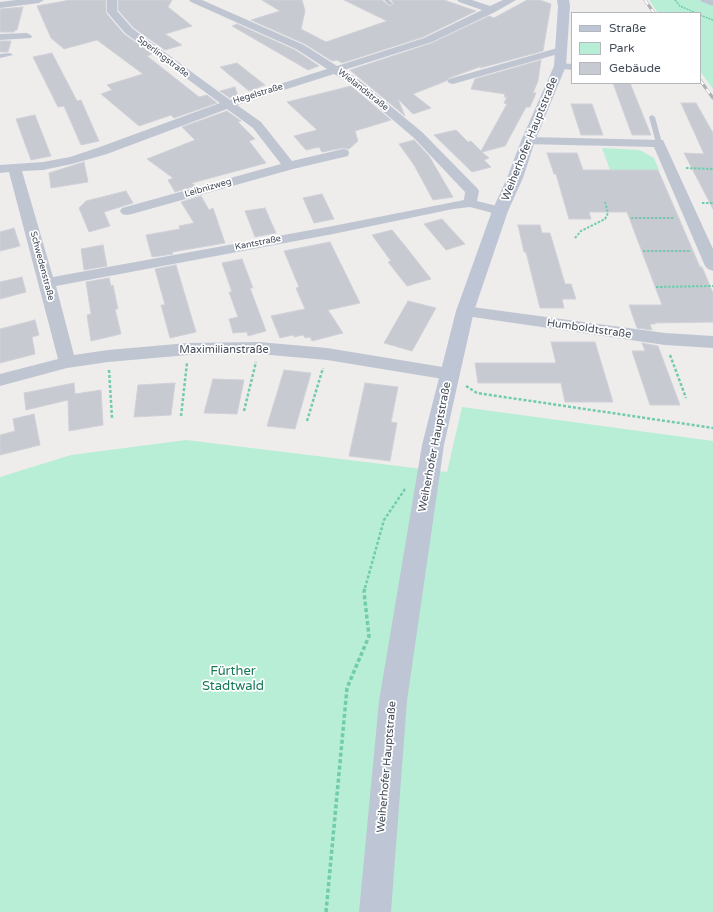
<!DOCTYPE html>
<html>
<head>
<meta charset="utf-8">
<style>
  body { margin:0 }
  #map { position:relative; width:713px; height:912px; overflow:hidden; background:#efecec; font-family:"Varela Round",sans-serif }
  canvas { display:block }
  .legend { position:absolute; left:571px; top:12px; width:130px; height:72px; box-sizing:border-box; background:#fff; border:1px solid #b4b7bd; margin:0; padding:5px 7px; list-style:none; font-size:12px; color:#444c59 }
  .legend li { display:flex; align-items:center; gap:8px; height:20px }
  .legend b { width:20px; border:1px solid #b4b7bd }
</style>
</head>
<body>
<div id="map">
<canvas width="713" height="912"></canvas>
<ul class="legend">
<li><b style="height:5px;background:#bec6d5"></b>Straße</li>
<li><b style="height:11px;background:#b8eed5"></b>Park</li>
<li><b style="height:11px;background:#c8cad2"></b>Gebäude</li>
</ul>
</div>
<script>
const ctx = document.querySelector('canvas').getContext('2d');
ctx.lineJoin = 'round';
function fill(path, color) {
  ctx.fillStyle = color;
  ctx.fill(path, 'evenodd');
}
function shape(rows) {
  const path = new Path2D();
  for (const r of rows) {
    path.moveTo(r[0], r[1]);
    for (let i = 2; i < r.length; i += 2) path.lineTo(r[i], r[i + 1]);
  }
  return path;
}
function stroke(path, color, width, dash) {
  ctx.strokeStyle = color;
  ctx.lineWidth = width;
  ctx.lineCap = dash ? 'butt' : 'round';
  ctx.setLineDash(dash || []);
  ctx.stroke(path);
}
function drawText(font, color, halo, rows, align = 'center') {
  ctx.font = font + ' "Varela Round",sans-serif';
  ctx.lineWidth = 3.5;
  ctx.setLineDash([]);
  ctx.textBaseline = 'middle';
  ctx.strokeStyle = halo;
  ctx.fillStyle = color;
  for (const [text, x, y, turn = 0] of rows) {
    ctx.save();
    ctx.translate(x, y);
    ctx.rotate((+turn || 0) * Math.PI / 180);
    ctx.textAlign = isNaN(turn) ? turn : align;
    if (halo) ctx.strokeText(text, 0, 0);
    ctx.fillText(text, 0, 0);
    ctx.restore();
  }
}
const green = shape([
  [649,0,713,0,713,89,700,71,700,13,658,13],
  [602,148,640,150,654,158,659,170,610,170],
  [462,407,713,441,713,912,0,912,0,477,71,455,186,440,447,472]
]);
const building = shape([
  [70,0,106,0,106,13,124,34,152,54,147,56,199,97,207,95,217,103,174,118,171,115,139,126,101,94,112,90,107,85,143,74,97,40,64,49,51,38,37,6,70,0],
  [118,0,172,0,168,7,192,26,165,34,182,45,165,50,134,28,118,10,118,0],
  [262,0,302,0,305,11,301,29,326,42,387,21,344,0,382,0,389,6,394,4,391,0,444,0,476,11,423,37,342,63,337,60,332,61,305,44,251,20,280,11,262,0],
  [527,0,540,0,551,4,543,51,480,68,482,66,449,78,446,81,413,94,431,108,413,114,398,99,405,116,350,70,432,43,489,16,494,18,527,0],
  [23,7,17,30,15,30,14,32,0,32,0,9,23,7],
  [237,24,295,50,319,66,308,70,232,26,237,24],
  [0,41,11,41,8,52,0,52,0,41],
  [52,53,77,101,81,100,99,141,81,145,64,106,58,107,33,57,52,53],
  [541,60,538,81,533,93,536,93,530,107,526,107,505,146,482,152,489,158,484,160,491,167,472,172,434,135,456,130,468,142,471,141,481,151,507,104,504,103,507,97,504,97,505,94,471,89,475,79,541,60],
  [237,63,265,85,249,91,220,67,237,63],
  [613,83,630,83,651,135,632,135,613,83],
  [351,86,391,120,355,131,358,141,349,149,343,148,322,152,319,147,306,150,294,136,317,130,287,102,351,86],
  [235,87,238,96,230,98,220,91,235,87],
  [681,103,696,103,713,133,713,209,684,153,704,154,681,103],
  [571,104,592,104,603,135,581,135,571,104],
  [227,111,241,121,238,122,255,139,249,141,266,163,192,183,195,186,175,192,168,180,173,178,147,159,195,140,182,127,227,111],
  [35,115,51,156,31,160,16,119,35,115],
  [414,140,429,156,453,197,433,200,414,165,399,144,414,140],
  [547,153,577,153,583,170,658,170,700,267,702,267,713,293,713,322,655,323,655,324,650,324,652,330,637,328,629,305,662,305,627,212,589,212,591,219,569,219,556,174,554,174,547,153],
  [84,162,88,182,51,188,49,173,84,162],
  [126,191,133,203,104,212,110,226,89,232,79,208,86,201,126,191],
  [322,194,334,219,314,223,303,198,322,194],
  [201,196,209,210,213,208,225,243,172,252,173,254,152,257,146,235,180,229,179,226,194,223,181,202,201,196],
  [265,208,276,233,255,237,245,211,265,208],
  [442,219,451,229,465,244,446,250,424,224,442,219],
  [518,225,540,225,542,233,550,233,565,284,571,284,576,299,562,299,564,308,540,308,526,252,524,252,518,225],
  [14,228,20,246,0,251,0,232,14,228],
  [392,230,406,247,431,279,407,286,388,262,391,261,372,235,392,230],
  [330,242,360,303,328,310,343,333,312,341,310,337,305,338,303,335,294,337,293,335,280,338,271,316,305,309,296,288,299,287,284,251,330,242],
  [103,245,107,266,84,270,81,249,103,245],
  [242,259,253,288,250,288,266,331,248,336,247,332,233,333,229,319,238,317,229,292,232,292,222,263,242,259],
  [176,265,196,332,170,338,161,305,165,305,155,269,176,265],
  [22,277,26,292,0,299,0,282,22,277],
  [109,278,111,286,113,285,118,309,115,309,121,334,91,341,87,315,91,314,86,282,109,278],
  [408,301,436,308,412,351,384,343,408,301],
  [35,320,39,335,32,337,35,354,0,363,0,329,35,320],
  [551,342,595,342,613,402,565,402,561,383,478,383,475,363,556,363,551,342],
  [642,343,658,346,680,405,650,405,632,351,645,351,642,343],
  [284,370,311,373,295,429,267,426,284,370],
  [213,379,244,380,237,414,204,413,213,379],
  [74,383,75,394,101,390,103,425,69,431,68,400,26,410,24,393,74,383],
  [175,383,171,415,134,417,138,385,175,383],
  [365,383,398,387,391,422,397,423,390,461,349,456,365,383],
  [34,414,40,445,0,455,0,435,15,431,13,419,34,414]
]);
const pathFar3 = shape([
  [675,0,680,6,696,13],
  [700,15,713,20]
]);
const pathFar2 = shape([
  [686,168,713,169],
  [702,203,713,203],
  [631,218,675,218],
  [575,238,581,231,605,219,608,213,605,202],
  [643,251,690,251],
  [656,287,713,286]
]);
const pathFar1 = shape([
  [670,355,686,398],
  [109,370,112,418],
  [466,386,477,393,713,428],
  [244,411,256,362],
  [181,416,187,363],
  [307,421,323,368],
  [365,588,384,520,405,489]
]);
const path = shape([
  [326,912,347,688,369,636,364,592,365,587]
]);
const lane = shape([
  [384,0,389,0,393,4,389,5,384,0],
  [0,54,10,53,13,55,0,58,0,54],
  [652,115,655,117,662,143,661,144,656,143,649,117,652,115]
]);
const street = shape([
  [16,0,44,0,39,3,0,8,0,2,16,0],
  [107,0,117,0,117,11,133,29,230,100,327,69,296,49,191,2,189,0,202,0,304,45,337,66,424,38,482,10,459,2,457,0,472,0,490,6,503,0,516,0,495,12,432,42,344,70,359,80,422,132,477,188,479,191,477,201,505,208,507,211,505,214,500,215,470,207,453,209,333,234,56,286,74,355,108,350,188,343,259,342,327,348,449,368,455,370,458,374,455,378,449,380,327,360,259,354,188,355,108,362,67,368,0,386,0,374,58,359,9,172,0,173,0,165,43,162,70,157,97,148,220,103,125,33,107,12,107,0],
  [334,74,351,84,414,138,465,192,464,200,333,226,53,277,22,171,43,170,72,164,107,154,227,109,253,128,281,164,122,208,120,211,122,214,127,215,132,214,293,169,348,156,349,153,348,150,343,149,292,161,261,122,237,105,334,74],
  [700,0,713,0,713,6,702,2,700,0],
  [27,33,32,36,31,38,0,40,0,34,27,33],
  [561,47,566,50,565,52,453,84,449,83,447,81,449,79,561,47],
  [560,63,572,64,572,70,556,68,554,66,556,64,560,63],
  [528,137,663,140,713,249,713,271,708,269,705,266,654,147,524,144,522,141,524,138,528,137],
  [465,306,665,333,713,336,713,348,665,345,459,315,457,311,459,307,465,306]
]);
const secondary = shape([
  [557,0,569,0,570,6,566,66,535,141,523,178,508,211,474,311,444,445,407,701,391,912,359,912,379,701,422,445,456,311,492,211,507,178,521,141,554,66,558,6,557,0]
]);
const rail = shape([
  [645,0,654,13],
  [700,80,713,98]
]);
const farStreetnames = [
  ["Sperlingstraße",163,57,37],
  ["Wielandstraße",363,90,38],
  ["Hegelstraße",258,94,-17],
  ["Leibnizweg",208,188,-16],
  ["Kantstraße",258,243,-11],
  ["Schwedenstraße",42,266,75]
];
const streetNames = [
  ["Weiherhofer Hauptstraße",530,139,-68],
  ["Humboldtstraße",589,329,8],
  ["Maximilianstraße",224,350],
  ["Weiherhofer Hauptstraße",435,447,-79],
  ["Weiherhofer Hauptstraße",387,767,-85]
];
const nearParknames = [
  ["Fürther",233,672],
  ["Stadtwald",233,687]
];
fill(green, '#b8eed5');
fill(building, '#c8cad2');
stroke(building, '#d0d1d8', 1);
stroke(pathFar3, '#71ccad', 1.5, [2, 1]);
stroke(pathFar2, '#71ccad', 2, [2.5, 1.5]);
stroke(pathFar1, '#71ccad', 2.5, [3, 2]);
stroke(path, '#71ccad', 3.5, [4, 2.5]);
fill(lane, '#bfc6d2');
fill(street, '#bfc6d2');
fill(secondary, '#bec6d5');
stroke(rail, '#aeb0b6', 3);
stroke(rail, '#fff', 2, [5.5]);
drawText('9px', '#444c59', '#fff', farStreetnames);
drawText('11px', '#444c59', '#fff', streetNames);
drawText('13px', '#167957', '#fff', nearParknames);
</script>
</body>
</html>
